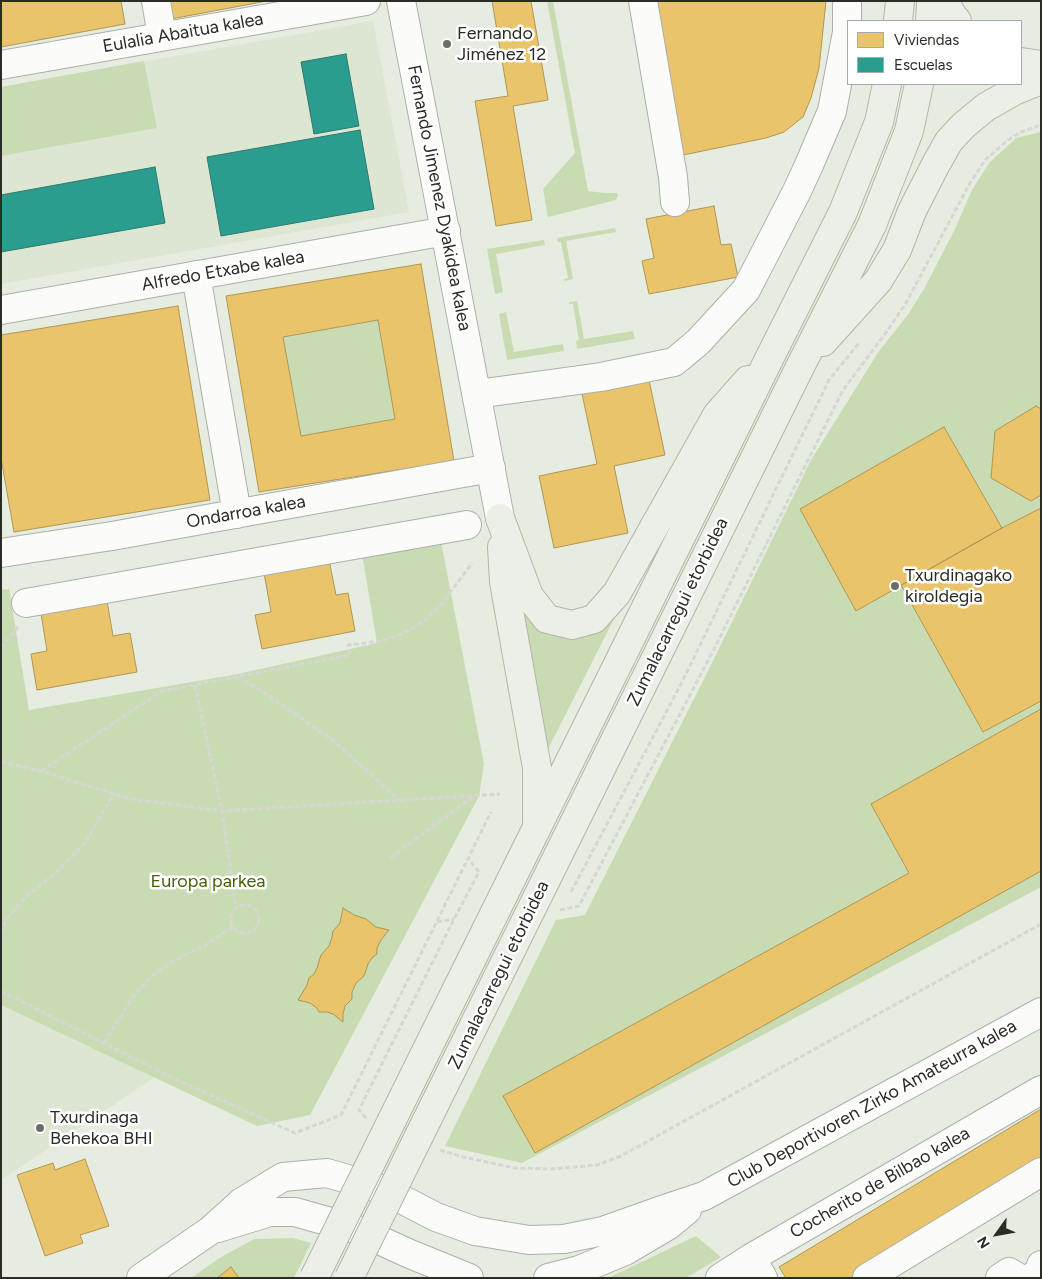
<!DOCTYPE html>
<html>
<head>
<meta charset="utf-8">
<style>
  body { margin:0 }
  #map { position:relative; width:1042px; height:1279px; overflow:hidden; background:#e6ece0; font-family:Figtree,sans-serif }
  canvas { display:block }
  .frame { position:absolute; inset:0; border:2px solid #292d25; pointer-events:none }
  .legend { position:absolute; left:847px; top:20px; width:175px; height:65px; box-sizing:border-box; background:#fff; border:1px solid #a9aba8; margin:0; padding:6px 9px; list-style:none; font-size:15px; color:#292d25 }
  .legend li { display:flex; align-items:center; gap:10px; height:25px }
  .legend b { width:25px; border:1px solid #a9aba8 }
  .north { position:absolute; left:972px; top:1209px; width:50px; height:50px; -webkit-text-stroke:4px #fff; paint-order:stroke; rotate:238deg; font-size:14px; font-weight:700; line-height:20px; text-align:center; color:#292d25 }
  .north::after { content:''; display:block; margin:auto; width:18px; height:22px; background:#292d25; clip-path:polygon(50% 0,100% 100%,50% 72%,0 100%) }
</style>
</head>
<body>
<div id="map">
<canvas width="1042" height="1279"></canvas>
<div class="frame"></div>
<ul class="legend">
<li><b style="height:14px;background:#e9c46a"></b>Viviendas</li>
<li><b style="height:14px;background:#2a9d8f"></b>Escuelas</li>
</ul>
<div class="north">N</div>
</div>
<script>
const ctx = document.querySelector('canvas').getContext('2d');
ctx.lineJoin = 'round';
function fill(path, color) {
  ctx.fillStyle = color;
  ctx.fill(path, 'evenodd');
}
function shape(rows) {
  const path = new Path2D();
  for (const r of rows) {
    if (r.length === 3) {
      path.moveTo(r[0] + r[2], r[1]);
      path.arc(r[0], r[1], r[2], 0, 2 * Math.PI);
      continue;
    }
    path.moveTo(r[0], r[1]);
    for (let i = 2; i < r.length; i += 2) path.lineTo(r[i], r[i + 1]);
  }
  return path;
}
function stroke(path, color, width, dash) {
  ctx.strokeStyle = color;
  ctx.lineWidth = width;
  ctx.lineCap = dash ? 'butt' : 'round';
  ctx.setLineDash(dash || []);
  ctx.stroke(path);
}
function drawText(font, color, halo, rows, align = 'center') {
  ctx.font = font + ' Figtree,sans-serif';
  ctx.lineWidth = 5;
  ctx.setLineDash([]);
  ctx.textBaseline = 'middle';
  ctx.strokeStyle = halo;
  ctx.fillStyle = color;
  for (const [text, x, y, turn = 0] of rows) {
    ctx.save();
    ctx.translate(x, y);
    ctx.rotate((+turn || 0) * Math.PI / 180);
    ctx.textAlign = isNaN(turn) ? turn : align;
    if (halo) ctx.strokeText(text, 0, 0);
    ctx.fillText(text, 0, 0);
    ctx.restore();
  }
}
const built = shape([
  [373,21,409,212,1,284,1,87],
  [1,1005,155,1077,1,1180]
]);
const green = shape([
  [547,1,553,1,588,191,604,193,617,193,618,195,616,200,548,217,543,189,575,153],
  [144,61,157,128,1,156,1,87],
  [1041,132,1041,887,522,1163,445,1146,556,920,585,915,708,671,811,460,879,351,907,316,924,289,955,229,972,190,989,163,1016,138],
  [615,228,616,232,566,241,573,279,564,281,564,279,568,278,561,242,558,242,557,238],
  [544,240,545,245,496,254,503,292,495,294,487,249],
  [577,301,584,339,633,331,635,339,577,349,576,341,579,340,573,304,569,304,569,302],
  [506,312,514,352,563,344,564,351,507,360,499,314],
  [378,320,395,419,301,436,283,337],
  [441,542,484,764,479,796,310,1115,257,1126,1,1005,1,590,9,589,29,710,238,674,377,643,362,554],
  [520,599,532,618,619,609,544,757],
  [696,1236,721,1257,686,1278,608,1278],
  [293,1238,311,1243,294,1278,191,1278,218,1259,254,1239]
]);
const homes = shape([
  [3,1,121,1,125,24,1,47,1,2,3,1],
  [168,1,267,1,171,19,168,1],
  [492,1,531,1,548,100,513,106,532,220,496,226,475,101,508,96,492,1],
  [653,1,826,1,819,68,811,98,803,117,784,132,766,138,683,155,653,1],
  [714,206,721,245,731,244,738,277,649,294,642,261,654,258,646,219,714,206],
  [421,264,454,461,259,492,226,296,421,264],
  [378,320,395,419,301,436,283,337,378,320],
  [178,306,210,500,14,532,1,458,1,335,178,306],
  [649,380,665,455,614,466,628,533,554,548,539,476,597,464,582,394,649,380],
  [1036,406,1041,409,1041,495,1031,501,991,478,995,431,1036,406],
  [944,427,1002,528,856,611,800,509,944,427],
  [1041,508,1041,701,983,732,901,585,1002,528,1041,508],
  [328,555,336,595,348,593,355,631,262,649,255,615,271,612,263,567,328,555],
  [106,595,113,636,130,633,137,672,37,690,31,654,47,651,40,607,106,595],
  [1041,709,1041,871,535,1153,503,1096,909,873,871,804,1041,709],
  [343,908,354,915,366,919,376,927,389,930,381,940,377,948,377,954,372,958,368,964,364,976,356,983,352,992,352,999,345,1006,343,1014,343,1022,333,1014,327,1012,319,1012,317,1008,310,1003,298,1000,307,985,309,978,314,974,317,968,321,955,329,946,332,937,333,931,340,923,343,908],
  [1041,1109,1041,1172,867,1278,786,1278,779,1267,1041,1109],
  [85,1159,109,1226,80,1235,83,1243,45,1256,17,1175,53,1163,55,1170,85,1159],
  [231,1267,239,1278,217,1278,231,1267]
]);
const schools = shape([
  [346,54,359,126,314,134,301,62,346,54],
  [360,130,374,209,221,236,207,157,360,130],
  [155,167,165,223,1,252,1,195,155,167]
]);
const path = shape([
  [1,648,18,627],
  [237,677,259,689,334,741,399,800],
  [195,685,222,811,236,909],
  [1,762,41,771,130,799,222,811,500,794],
  [41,771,162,691,350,655,348,645,382,641,404,633,424,621,443,602,472,563],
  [390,858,474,796],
  [571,892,681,684,829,380,859,343],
  [245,919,14],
  [560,910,579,906,712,653,843,390,885,334,906,303,970,183,985,160,1008,140,1021,132,1041,125],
  [437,922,454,919],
  [1,933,8,917,25,898,59,870,84,844,114,794],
  [1,991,173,1078,295,1133,341,1115,491,812],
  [104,1043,133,997,152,976,170,963,202,947,233,927],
  [366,1118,359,1110,454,919,479,872,468,858],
  [440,1150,463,1157,515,1168,551,1169,597,1165,621,1156,1041,924]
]);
const minor = shape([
  [156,1,162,36],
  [401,1,500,518],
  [643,1,673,177,675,202],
  [1,65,366,1],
  [196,275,237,514],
  [1,310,446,231],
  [477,394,601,377,674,362,698,342,746,290,796,193,809,165,832,111,847,32,847,1],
  [1,553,112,536,491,468],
  [26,603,467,525],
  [218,1228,270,1212,295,1212,355,1229,410,1254,469,1278],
  [751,1258,763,1278],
  [141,1278,211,1230,242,1202,283,1177,327,1173,384,1190,436,1217,475,1231,529,1240,564,1239,603,1231,665,1209,704,1196,1041,1012],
  [548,1278,579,1270,625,1251,669,1225,687,1210],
  [720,1278,751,1258,1041,1090],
  [867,1278,1041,1172],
  [1000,1278,1009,1272,1019,1278],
  [1030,1278,1040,1272,1041,1265]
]);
const major = shape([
  [946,1,950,12,957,21],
  [898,21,900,1],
  [930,21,931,1],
  [1021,62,1041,65],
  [823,342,878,281,897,250,912,211,936,164,949,141,964,125,986,107,1016,90,1041,80],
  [500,518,529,596,547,619,572,625,594,619,617,593,717,415,748,380],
  [502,547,504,582,537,768,537,821],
  [392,1120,771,355,843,212,879,122,887,84],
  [420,1134,799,369,872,225,909,131,919,84]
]);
const majorBridge = shape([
  [314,1278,392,1120],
  [349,1278,420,1134]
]);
const markers = [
  [447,44,5,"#6b7066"],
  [895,586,5,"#6b7066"],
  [40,1128,5,"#6b7066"]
];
const streetNames = [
  ["Eulalia Abaitua kalea",183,33,-10],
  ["Fernando Jimenez Dyakidea kalea",439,198,79],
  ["Alfredo Etxabe kalea",223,271,-10],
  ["Ondarroa kalea",246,512,-10],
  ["Zumalacarregui etorbidea",678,612,-64],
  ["Zumalacarregui etorbidea",499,975,-64],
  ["Club Deportivoren Zirko Amateurra kalea",872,1104,-29],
  ["Cocherito de Bilbao kalea",880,1183,-30]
];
const poiNames = [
  ["Fernando",457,34],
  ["Jiménez 12",457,55],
  ["Txurdinagako",905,576],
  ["kiroldegia",905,597],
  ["Txurdinaga",50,1118],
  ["Behekoa BHI",50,1139]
];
const parkNames = [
  ["Europa parkea",208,882]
];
fill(built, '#dce6d2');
fill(green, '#c9dbb3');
fill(homes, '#e9c46a');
stroke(homes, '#af9755', 1);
fill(schools, '#2a9d8f');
stroke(schools, '#2a7b6f', 1);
stroke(minor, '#acb0a8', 30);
stroke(major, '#afb7a5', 30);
stroke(path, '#d6d7d4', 3, [5, 2.5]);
stroke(minor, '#fbfcfa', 28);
stroke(major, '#ecefe7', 28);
stroke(majorBridge, '#afb7a5', 30, []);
stroke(majorBridge, '#ecefe7', 28);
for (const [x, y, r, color] of markers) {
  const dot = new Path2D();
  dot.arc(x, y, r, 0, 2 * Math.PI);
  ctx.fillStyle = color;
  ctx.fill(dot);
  stroke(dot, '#fff', 2);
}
drawText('18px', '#292d25', '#fff', streetNames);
drawText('18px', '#292d25', '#fff', poiNames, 'left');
drawText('18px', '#466204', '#fff', parkNames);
</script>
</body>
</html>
